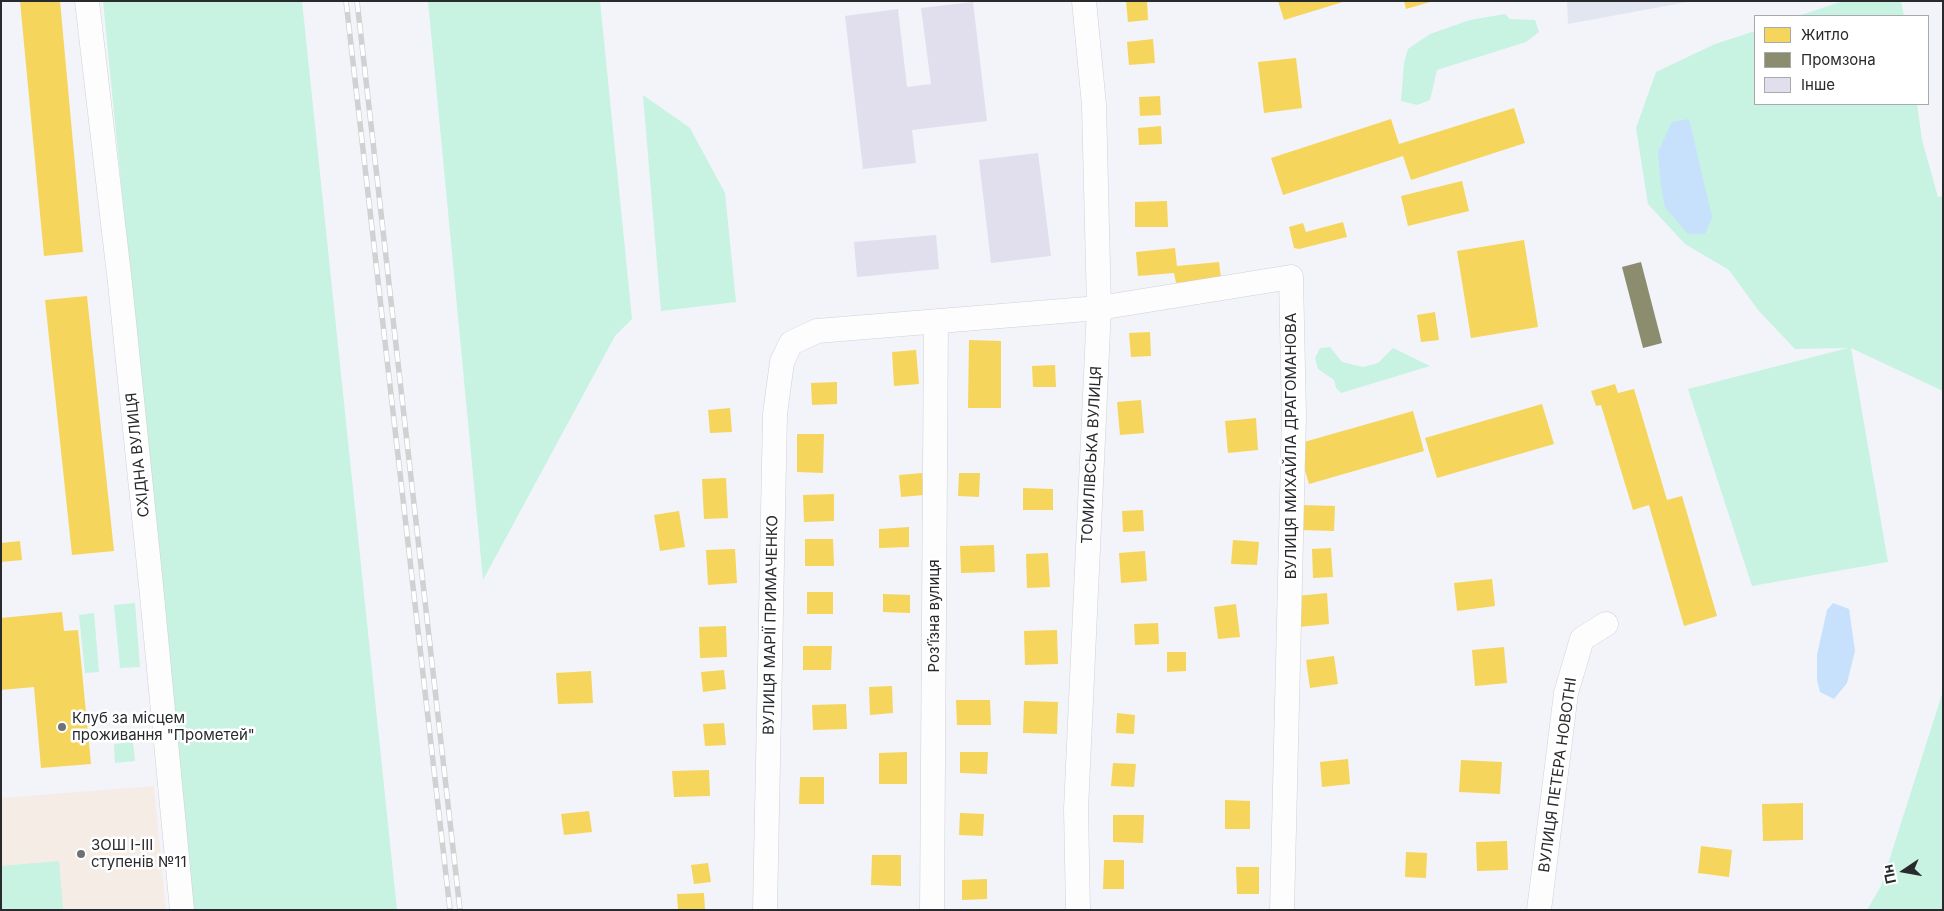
<!DOCTYPE html>
<html>
<head>
<meta charset="utf-8">
<style>
  body { margin:0 }
  #map { position:relative; width:1944px; height:911px; overflow:hidden; background:#f2f4f9; font-family:Inter,sans-serif }
  canvas { display:block }
  .frame { position:absolute; inset:0; border:2px solid #282a2d; pointer-events:none }
  .legend { position:absolute; left:1754px; top:15px; width:175px; height:90px; box-sizing:border-box; background:#fff; border:1px solid #a9aaab; margin:0; padding:6px 9px; list-style:none; font-size:15px; color:#282a2d }
  .legend li { display:flex; align-items:center; gap:10px; height:25px }
  .legend b { width:25px; border:1px solid #a9aaab }
  .north { position:absolute; left:1879px; top:846px; width:50px; height:50px; -webkit-text-stroke:4px #fff; paint-order:stroke; rotate:258deg; font-size:14px; font-weight:700; line-height:20px; text-align:center; color:#282a2d }
  .north::after { content:''; display:block; margin:auto; width:18px; height:22px; background:#282a2d; clip-path:polygon(50% 0,100% 100%,50% 72%,0 100%) }
</style>
</head>
<body>
<div id="map">
<canvas width="1944" height="911"></canvas>
<div class="frame"></div>
<ul class="legend">
<li><b style="height:14px;background:#f6d55c"></b>Житло</li>
<li><b style="height:14px;background:#8c8c6e"></b>Промзона</li>
<li><b style="height:14px;background:#e1deed"></b>Інше</li>
</ul>
<div class="north">Пн</div>
</div>
<script>
const ctx = document.querySelector('canvas').getContext('2d');
ctx.lineJoin = 'round';
function fill(path, color) {
  ctx.fillStyle = color;
  ctx.fill(path, 'evenodd');
}
function shape(rows) {
  const path = new Path2D();
  for (const r of rows) {
    path.moveTo(r[0], r[1]);
    for (let i = 2; i < r.length; i += 2) path.lineTo(r[i], r[i + 1]);
  }
  return path;
}
function stroke(path, color, width, dash) {
  ctx.strokeStyle = color;
  ctx.lineWidth = width;
  ctx.lineCap = dash ? 'butt' : 'round';
  ctx.setLineDash(dash || []);
  ctx.stroke(path);
}
function drawText(font, color, halo, rows, align = 'center') {
  ctx.font = font + ' Inter,sans-serif';
  ctx.lineWidth = 5;
  ctx.setLineDash([]);
  ctx.textBaseline = 'middle';
  ctx.strokeStyle = halo;
  ctx.fillStyle = color;
  for (const [text, x, y, turn = 0] of rows) {
    ctx.save();
    ctx.translate(x, y);
    ctx.rotate((+turn || 0) * Math.PI / 180);
    ctx.textAlign = isNaN(turn) ? turn : align;
    if (halo) ctx.strokeText(text, 0, 0);
    ctx.fillText(text, 0, 0);
    ctx.restore();
  }
}
const built = shape([
  [1567,1,1693,1,1568,24]
]);
const education = shape([
  [154,786,166,910,1,910,1,798]
]);
const green = shape([
  [103,1,302,1,397,910,193,910],
  [428,1,600,1,632,319,615,336,483,580],
  [1843,1,1901,1,1904,16,1798,16],
  [1505,14,1510,19,1535,20,1539,32,1526,42,1437,70,1430,100,1417,105,1401,101,1404,63,1408,49,1430,34,1470,20],
  [1755,31,1755,104,1917,104,1922,140,1938,197,1943,196,1943,391,1851,348,1888,562,1752,586,1688,389,1848,348,1795,349,1758,310,1729,270,1685,244,1648,204,1636,128,1656,72,1715,44],
  [643,95,690,128,725,193,736,302,661,311],
  [1330,347,1342,362,1363,367,1378,363,1393,348,1430,366,1341,393,1336,388,1334,380,1318,369,1315,358,1320,348],
  [135,603,140,667,120,668,114,605],
  [94,613,99,672,85,673,79,615],
  [1943,691,1943,910,1867,910,1881,886],
  [133,742,135,761,115,763,114,744],
  [59,861,63,910,1,910,1,866]
]);
const water = shape([
  [1689,119,1712,217,1705,234,1688,234,1665,207,1661,186,1658,152,1672,122],
  [1833,603,1849,609,1855,651,1847,683,1834,699,1820,692,1817,680,1817,655,1827,610]
]);
const homes = shape([
  [20,1,60,1,83,252,44,256],
  [1126,1,1147,1,1148,20,1128,22],
  [1278,1,1343,1,1343,2,1284,20],
  [1404,1,1430,1,1430,2,1406,9],
  [1153,39,1155,63,1129,65,1127,42],
  [1296,58,1302,108,1264,113,1258,62],
  [1160,96,1161,115,1140,116,1139,97],
  [1514,108,1525,143,1411,180,1403,156,1283,195,1271,158,1391,119,1399,144],
  [1161,126,1162,144,1139,145,1138,128],
  [1462,181,1469,211,1408,226,1401,196],
  [1167,201,1168,227,1135,227,1135,202],
  [1343,222,1347,237,1299,249,1294,248,1289,227,1303,223,1306,232],
  [1524,240,1538,327,1471,338,1457,251],
  [1175,248,1177,266,1219,262,1221,278,1176,283,1174,273,1138,276,1136,252],
  [87,296,114,551,72,555,45,300],
  [1435,312,1439,340,1421,342,1417,315],
  [1150,332,1151,356,1131,357,1129,333],
  [969,340,1001,341,1001,408,968,408],
  [916,350,919,384,894,386,892,352],
  [1055,365,1056,387,1033,387,1032,366],
  [837,382,837,404,812,405,811,383],
  [1615,384,1618,393,1634,389,1667,500,1682,496,1717,616,1684,626,1649,505,1633,510,1601,405,1596,406,1591,391],
  [1141,400,1144,433,1120,435,1117,402],
  [1542,404,1554,444,1437,478,1425,438],
  [730,408,732,432,710,433,708,410],
  [1413,411,1424,451,1309,484,1297,444],
  [1256,418,1258,450,1228,453,1225,421],
  [797,434,824,434,823,473,797,472],
  [922,473,924,495,901,497,899,475],
  [959,473,980,473,979,497,958,496],
  [726,478,728,518,704,519,702,479],
  [1023,488,1053,489,1053,510,1023,510],
  [834,494,834,521,804,522,803,495],
  [1300,505,1335,506,1334,531,1300,530],
  [1143,510,1144,531,1123,532,1122,511],
  [679,511,685,547,660,551,654,515],
  [909,527,909,547,879,548,879,529],
  [805,539,833,539,834,566,805,566],
  [1233,540,1259,542,1257,565,1231,564],
  [20,541,22,560,1,562,1,543],
  [994,545,995,572,961,573,960,546],
  [1331,548,1333,577,1313,578,1312,549],
  [735,549,737,583,708,585,706,550],
  [1145,551,1147,581,1121,583,1119,553],
  [1048,553,1050,587,1027,588,1026,554],
  [1492,579,1495,606,1457,611,1454,583],
  [807,592,833,592,833,614,807,614],
  [1327,593,1329,624,1299,627,1297,596],
  [883,594,910,595,910,613,883,612],
  [1236,604,1240,637,1218,639,1214,607],
  [62,612,64,631,78,630,91,764,41,768,34,687,1,690,1,618],
  [1158,623,1159,644,1135,645,1134,624],
  [726,626,727,657,700,658,699,627],
  [1057,630,1058,664,1025,665,1024,631],
  [803,646,832,646,831,670,803,670],
  [1504,647,1507,683,1475,686,1472,650],
  [1167,652,1186,652,1186,671,1167,672],
  [1334,656,1338,684,1310,688,1306,660],
  [724,670,726,689,703,692,701,672],
  [591,671,593,703,558,704,556,673],
  [892,686,893,713,870,715,869,687],
  [956,700,990,700,991,725,957,725],
  [1024,701,1058,702,1057,734,1023,733],
  [846,704,847,729,813,730,812,705],
  [1117,713,1135,715,1134,734,1116,733],
  [724,723,726,745,705,746,703,724],
  [907,752,907,784,879,784,879,753],
  [960,752,988,752,987,774,960,773],
  [1348,759,1350,784,1322,787,1320,762],
  [1461,760,1502,762,1500,794,1459,792],
  [1113,763,1136,764,1134,787,1111,786],
  [709,770,710,796,674,797,672,771],
  [800,777,824,777,824,804,799,804],
  [1225,800,1250,801,1250,829,1225,829],
  [1803,803,1803,840,1763,841,1762,804],
  [589,811,592,832,564,835,561,814],
  [960,813,984,814,983,836,959,835],
  [1113,815,1144,815,1143,843,1113,842],
  [1507,841,1508,870,1477,871,1476,842],
  [1701,846,1732,850,1729,877,1698,873],
  [1406,852,1427,853,1426,878,1405,877],
  [872,855,901,855,901,886,871,885],
  [1104,860,1124,860,1124,889,1103,889],
  [708,863,711,882,694,884,691,865],
  [1236,867,1259,867,1259,894,1237,894],
  [987,879,987,899,962,900,962,880],
  [704,893,705,910,678,910,677,894]
]);
const industry = shape([
  [1641,262,1662,343,1643,348,1622,267]
]);
const building = shape([
  [973,2,987,121,912,130,916,163,863,169,845,16,898,9,907,87,931,84,921,8],
  [1038,153,1051,256,991,263,979,160],
  [936,235,939,269,857,277,854,242]
]);
const minor = shape([
  [87,1,120,283,151,585,182,910],
  [765,910,775,414,782,362,791,343,817,331,1099,308,1291,277,1294,415,1282,910],
  [932,910,936,322],
  [1078,910,1076,809,1099,308,1094,105,1084,1],
  [1539,910,1566,693,1582,639,1606,624]
]);
const rail = shape([
  [346,1,450,910],
  [357,1,460,910]
]);
const markers = [
  [62,727,5,"#6f7174"],
  [81,854,5,"#6f7174"]
];
const streetNames = [
  ["ВУЛИЦЯ МИХАЙЛА ДРАГОМАНОВА",1291,446,-90],
  ["СХІДНА ВУЛИЦЯ",138,455,-96],
  ["ТОМИЛІВСЬКА ВУЛИЦЯ",1092,455,-87],
  ["Розʼїзна вулиця",934,616,-90],
  ["ВУЛИЦЯ МАРІЇ ПРИМАЧЕНКО",771,625,-89],
  ["ВУЛИЦЯ ПЕТЕРА НОВОТНІ",1558,775,-82]
];
const poiNames = [
  ["Клуб за місцем",72,718],
  ["проживання \"Прометей\"",72,735],
  ["ЗОШ І-ІІІ",91,845],
  ["ступенів №11",91,862]
];
fill(built, '#e1e6f0');
fill(education, '#f5ece5');
fill(green, '#c8f2e1');
fill(water, '#c7e0fc');
fill(homes, '#f6d55c');
fill(industry, '#8c8c6e');
fill(building, '#e1deed');
stroke(minor, '#cfd1d4', 25);
stroke(minor, '#fdfdfe', 24);
stroke(rail, '#d0d1d3', 5.5);
stroke(rail, '#fff', 4, [11]);
for (const [x, y, r, color] of markers) {
  const dot = new Path2D();
  dot.arc(x, y, r, 0, 2 * Math.PI);
  ctx.fillStyle = color;
  ctx.fill(dot);
  stroke(dot, '#fff', 2);
}
drawText('15px', '#282a2d', '#fff', streetNames);
drawText('15px', '#282a2d', '#fff', poiNames, 'left');
</script>
</body>
</html>
